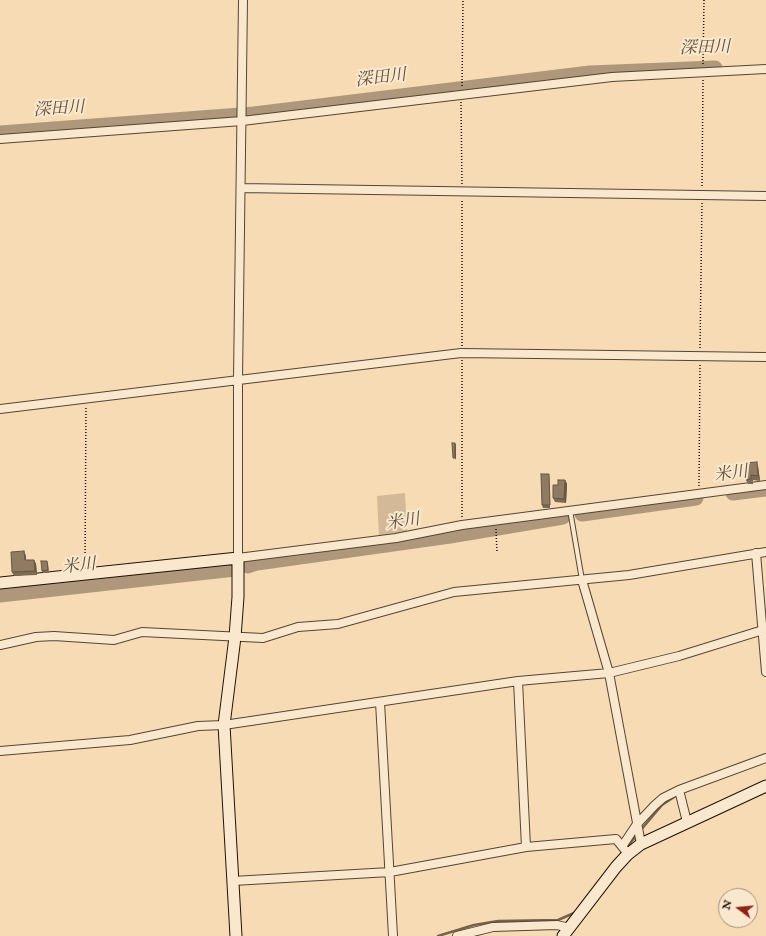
<!DOCTYPE html>
<html>
<head>
<meta charset="utf-8">
<style>
  body { margin:0 }
  #map { position:relative; width:766px; height:936px; overflow:hidden; background:#f7dbb4; font-family:"IM FELL English",serif }
  canvas { display:block }
  .north { position:absolute; left:718px; top:888px; width:40px; height:40px; box-sizing:border-box; background:#fae8ce; border:1px solid #a3927f; border-radius:50%; rotate:286deg; font-size:11px; font-weight:700; line-height:16px; text-align:center; color:#211209 }
  .north::after { content:''; display:block; margin:auto; width:14px; height:18px; background:#8f2418; clip-path:polygon(50% 0,100% 100%,50% 72%,0 100%) }
</style>
</head>
<body>
<div id="map">
<canvas width="766" height="936"></canvas>
<div class="north">N</div>
</div>
<script>
const ctx = document.querySelector('canvas').getContext('2d');
ctx.lineJoin = 'round';
function fill(path, color) {
  ctx.fillStyle = color;
  ctx.fill(path, 'evenodd');
}
function shape(rows) {
  const path = new Path2D();
  for (const r of rows) {
    path.moveTo(r[0], r[1]);
    for (let i = 2; i < r.length; i += 2) path.lineTo(r[i], r[i + 1]);
  }
  return path;
}
function stroke(path, color, width, dash) {
  ctx.strokeStyle = color;
  ctx.lineWidth = width;
  ctx.lineCap = dash ? 'butt' : 'round';
  ctx.setLineDash(dash || []);
  ctx.stroke(path);
}
function drawText(font, color, halo, rows, align = 'center') {
  ctx.font = font + ' "IM FELL English","Noto Serif JP",serif';
  ctx.lineWidth = 4;
  ctx.setLineDash([]);
  ctx.textBaseline = 'middle';
  ctx.strokeStyle = halo;
  ctx.fillStyle = color;
  for (const [text, x, y, turn = 0] of rows) {
    ctx.save();
    ctx.translate(x, y);
    ctx.rotate((+turn || 0) * Math.PI / 180);
    ctx.textAlign = isNaN(turn) ? turn : align;
    if (halo) ctx.strokeText(text, 0, 0);
    ctx.fillText(text, 0, 0);
    ctx.restore();
  }
}
const green = shape([
  [405,493,407,532,379,536,377,496]
]);
const stream = shape([
  [640,831,662,805,674,797],
  [626,848,637,835],
  [438,936,474,925,498,921,558,920,574,913]
]);
const river = shape([
  [0,133,254,114,590,73,715,68],
  [733,493,766,489],
  [582,514,696,498],
  [248,566,257,563,450,536,563,517],
  [0,595,235,569]
]);
const path = shape([
  [703,64,704,0],
  [462,86,463,0],
  [461,102,462,184],
  [702,186,703,80],
  [462,346,462,200],
  [700,348,702,202],
  [462,360,462,518],
  [699,486,700,364],
  [496,529,497,553],
  [85,565,86,407]
]);
const lane = shape([
  [570,510,582,580]
]);
const street = shape([
  [243,0,238,379,238,558,396,538,462,525,766,485],
  [0,139,242,121,612,77,766,69],
  [241,188,766,196],
  [0,409,461,353,766,357],
  [756,553,766,672],
  [582,580,609,673,641,844],
  [0,645,36,637,54,636,114,640,142,632,263,638,298,627,338,624,454,592,629,575,766,552],
  [380,702,393,936],
  [0,751,130,740,198,726,224,725,518,681,609,673,679,656,766,629],
  [679,790,766,758],
  [623,845,637,824,655,805,663,798,679,790,687,822],
  [526,847,616,839,625,850],
  [233,881,390,872,526,847,518,681],
  [457,936,493,927,557,925,570,928]
]);
const secondary = shape([
  [0,583,238,558,238,597,235,637,224,725,236,936],
  [563,936,616,867,627,855,641,844,766,786]
]);
const wall = shape([
  [758,466,760,481,753,480,753,484,748,484,746,480],
  [549,474,549,476,550,508,543,508,542,505],
  [565,480,567,484,566,503,555,502,553,498,558,485],
  [26,556,26,560,34,560,36,564,37,575,14,576,12,572],
  [47,561,48,563,49,573,43,573,42,571]
]);
const shadedWall = shape([
  [455,443,456,445,456,460,455,458],
  [757,462,758,466,760,481,758,476],
  [565,480,567,484,566,503,564,499],
  [24,551,26,556,26,565,25,560],
  [34,560,36,564,37,575,35,571]
]);
const building = shape([
  [452,443,455,443,455,458,453,458,452,443],
  [757,462,758,476,751,475,751,479,746,480,745,463,757,462],
  [541,474,549,474,550,505,542,505,541,474],
  [558,480,565,480,564,499,553,498,553,485,558,485,558,480],
  [24,551,25,560,34,560,35,571,12,572,11,552,24,551],
  [41,561,47,561,48,570,42,571,41,561]
]);
const waterNames = [
  ["深田川",705,49,-2],
  ["深田川",381,79,-7],
  ["深田川",59,110,-4],
  ["米川",731,475,-8],
  ["米川",403,523,-9],
  ["米川",79,567,-6]
];
fill(green, '#d3b997');
stroke(stream, '#76624d', 2.5);
stroke(river, '#ae977a', 15);
stroke(lane, '#564434', 6);
stroke(street, '#564434', 10);
stroke(secondary, '#211209', 13);
stroke(path, '#211209', 1.5, [1, 2]);
stroke(lane, '#fae8ce', 4);
stroke(street, '#fae8ce', 8);
stroke(secondary, '#fae8ce', 11);
fill(wall, '#7c6a54');
fill(shadedWall, '#655645');
fill(building, '#907b62');
stroke(building, '#655645', 1);
drawText('italic 17px', '#604e3c', '#fae8ce', waterNames);
</script>
</body>
</html>
